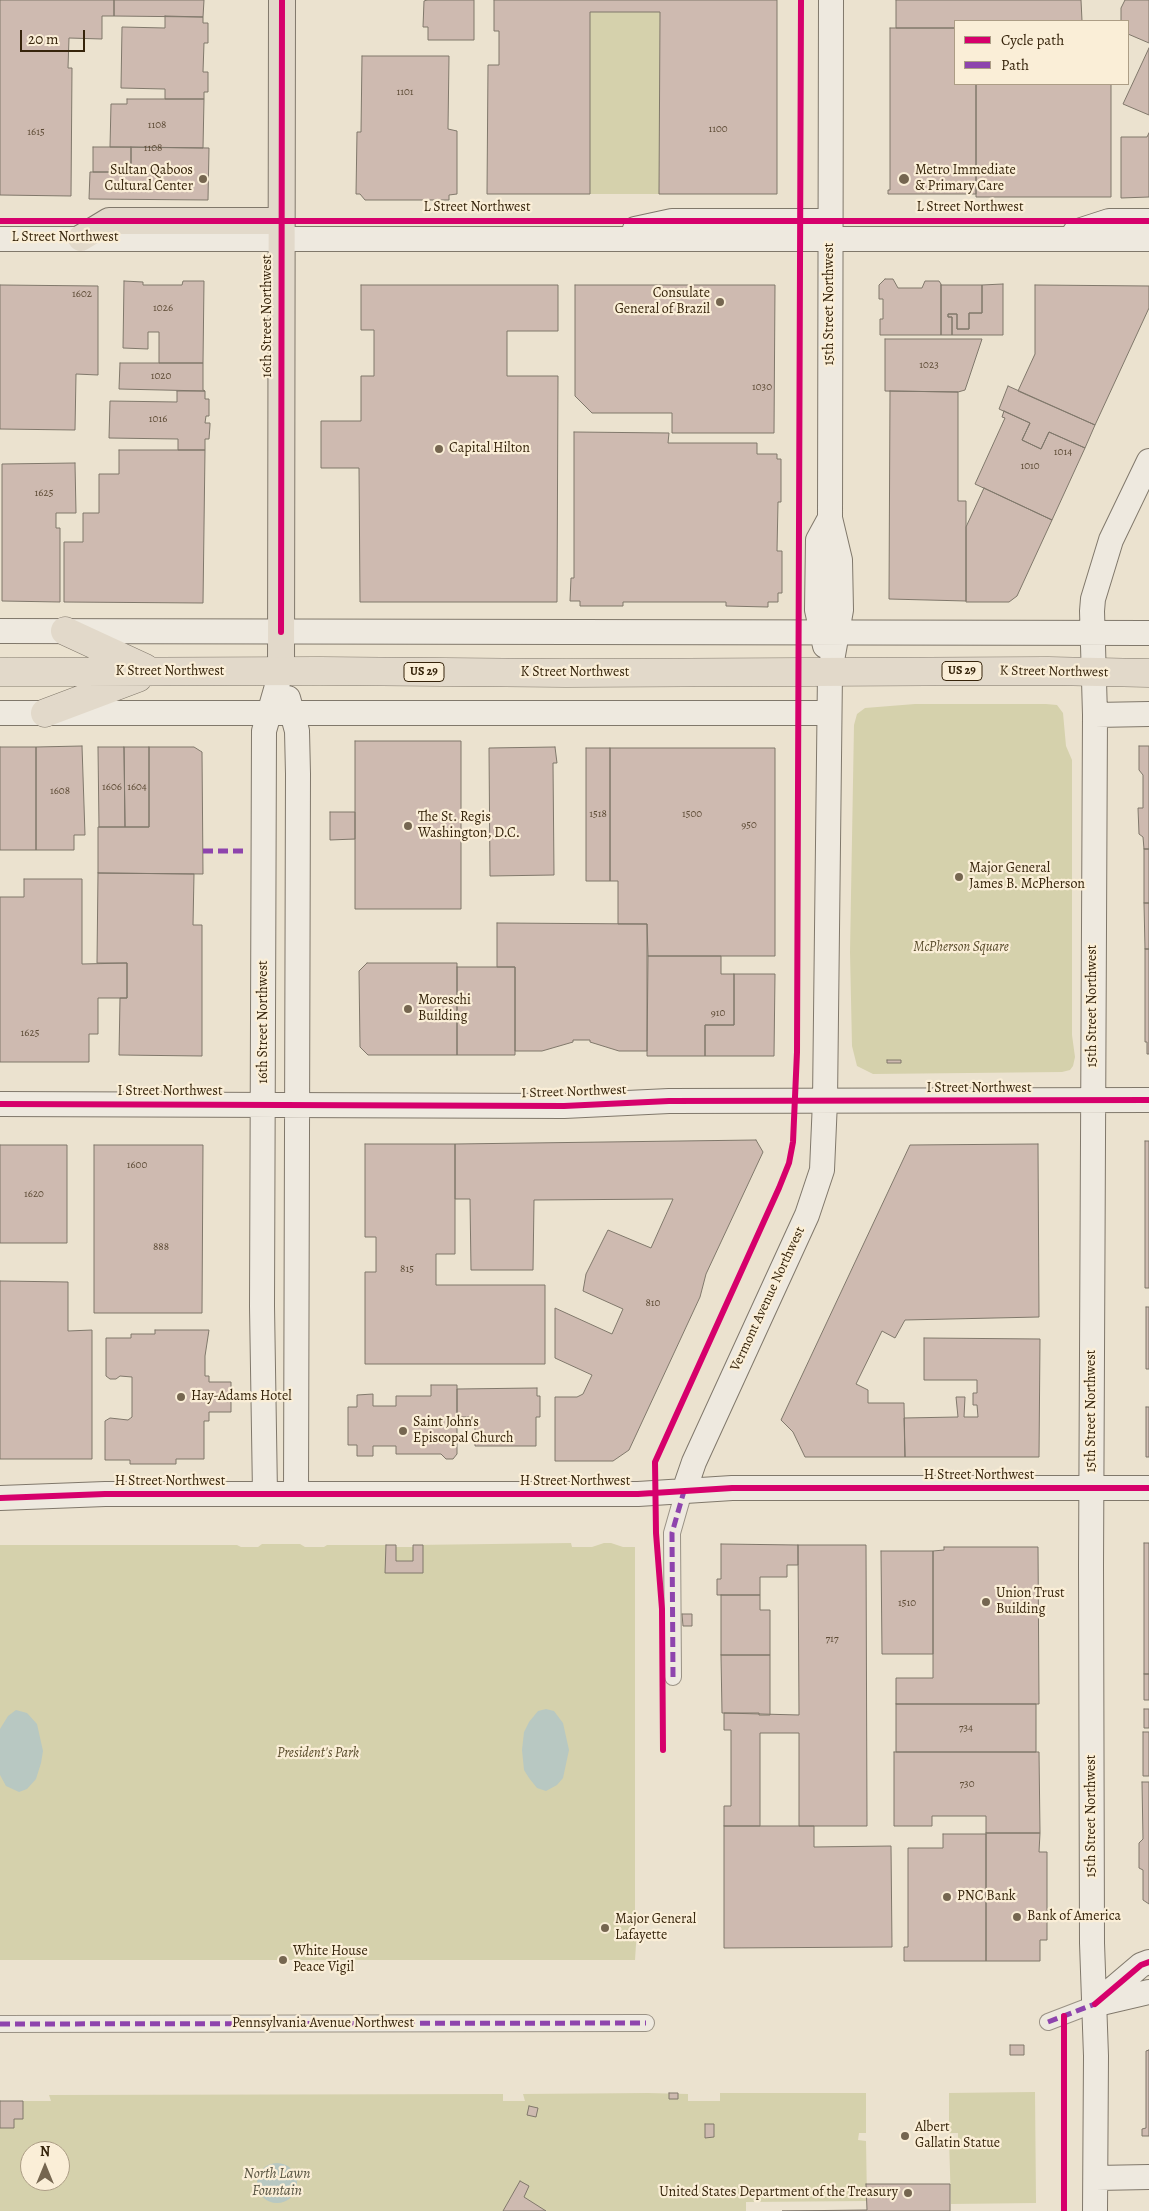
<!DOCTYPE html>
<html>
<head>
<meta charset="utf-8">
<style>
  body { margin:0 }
  #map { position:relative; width:1149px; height:2211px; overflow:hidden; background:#ebe2cf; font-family:Alegreya,serif }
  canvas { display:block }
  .legend { position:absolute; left:954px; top:20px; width:175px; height:65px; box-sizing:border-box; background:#faeed7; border:1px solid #ac9d85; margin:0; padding:6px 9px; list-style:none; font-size:15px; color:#36240b }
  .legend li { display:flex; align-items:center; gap:10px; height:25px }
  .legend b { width:25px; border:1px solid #ac9d85 }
  .north { position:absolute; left:20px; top:2141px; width:50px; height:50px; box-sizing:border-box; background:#faeed7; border:1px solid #ac9d85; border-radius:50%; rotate:0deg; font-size:14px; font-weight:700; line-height:20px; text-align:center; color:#36240b }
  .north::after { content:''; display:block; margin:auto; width:18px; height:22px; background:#756650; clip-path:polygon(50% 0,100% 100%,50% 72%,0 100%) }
  .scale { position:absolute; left:20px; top:30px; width:65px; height:22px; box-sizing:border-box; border:2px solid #36240b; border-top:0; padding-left:6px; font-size:15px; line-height:18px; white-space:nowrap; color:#36240b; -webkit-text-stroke:4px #faeed7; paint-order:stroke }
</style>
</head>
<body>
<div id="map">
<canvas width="1149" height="2211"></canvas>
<ul class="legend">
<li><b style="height:6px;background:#d6006c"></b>Cycle path</li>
<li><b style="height:6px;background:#8e44ad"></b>Path</li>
</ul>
<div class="north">N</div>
<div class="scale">20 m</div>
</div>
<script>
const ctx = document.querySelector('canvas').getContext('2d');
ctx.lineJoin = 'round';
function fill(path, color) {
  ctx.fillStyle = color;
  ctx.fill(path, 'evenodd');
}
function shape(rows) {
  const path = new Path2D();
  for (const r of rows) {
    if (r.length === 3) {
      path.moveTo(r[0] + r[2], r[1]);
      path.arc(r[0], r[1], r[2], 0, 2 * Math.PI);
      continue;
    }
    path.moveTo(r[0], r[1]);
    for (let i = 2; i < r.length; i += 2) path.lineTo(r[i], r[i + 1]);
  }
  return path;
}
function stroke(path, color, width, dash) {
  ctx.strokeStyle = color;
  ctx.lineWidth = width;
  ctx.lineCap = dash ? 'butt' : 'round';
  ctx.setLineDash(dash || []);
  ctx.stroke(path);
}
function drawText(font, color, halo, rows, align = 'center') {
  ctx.font = font + ' Alegreya,serif';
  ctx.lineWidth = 4.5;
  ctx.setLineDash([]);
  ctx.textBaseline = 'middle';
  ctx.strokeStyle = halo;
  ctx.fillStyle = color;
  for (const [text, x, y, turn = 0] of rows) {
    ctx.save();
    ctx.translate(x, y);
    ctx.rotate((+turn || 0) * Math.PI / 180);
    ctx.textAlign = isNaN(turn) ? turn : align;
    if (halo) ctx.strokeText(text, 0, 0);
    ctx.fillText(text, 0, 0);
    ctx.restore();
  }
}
const green = shape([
  [590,12,660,12,659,194,590,194],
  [915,704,1046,704,1057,705,1063,713,1066,746,1072,760,1072,1035,1075,1057,1073,1066,1070,1070,1062,1072,873,1074,857,1066,852,1046,850,952,854,725,857,714,865,708],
  [571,1543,572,1547,592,1547,604,1543,611,1543,623,1547,635,1547,635,1918,637,1929,635,1960,0,1960,0,1545,237,1545,241,1547,258,1547,262,1544,300,1544,305,1547,324,1547,327,1545,396,1545,396,1547,413,1547,413,1545],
  [1035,2092,1036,2203,951,2204,949,2140,958,2140,958,2133,949,2133,949,2093],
  [648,2093,688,2094,688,2101,720,2101,720,2140,720,2093,866,2093,866,2133,859,2133,858,2140,866,2141,867,2201,746,2202,746,2211,0,2211,0,2101,51,2101,49,2095,503,2094,503,2101,525,2101,523,2094],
  [30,2151,60,2151,60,2181,30,2181]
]);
const water = shape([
  [546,1709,554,1711,563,1723,569,1750,563,1778,557,1785,546,1791,537,1788,529,1778,524,1770,522,1750,524,1732,529,1722,538,1711],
  [16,1710,27,1713,37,1724,43,1751,41,1763,36,1779,27,1789,19,1792,6,1786,0,1775,0,1729,8,1716],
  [277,2183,20]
]);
const building = shape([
  [0,0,114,0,114,16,102,16,102,39,69,38,68,68,72,68,71,196,0,195,0,0],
  [114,0,204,0,203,17,114,16,114,0],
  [427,0,474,0,474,40,428,40,428,27,423,27,424,1,427,0],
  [494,0,777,0,777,194,659,194,660,12,590,12,590,194,487,194,488,65,499,65,499,31,494,31,494,0],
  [896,0,1081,0,1082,21,955,21,955,28,896,28,896,0],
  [1125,0,1149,0,1149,43,1128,34,1128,21,1121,21,1121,8,1125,0],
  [165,16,203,17,203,23,208,23,208,43,204,43,203,72,208,72,208,92,204,92,204,99,165,99,165,89,121,88,122,27,165,28,165,16],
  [890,28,955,28,955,84,976,84,976,194,888,194,888,190,890,190,890,28],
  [1149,48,1149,115,1123,104,1149,48],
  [362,56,449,56,448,129,457,131,457,194,449,195,449,200,365,200,360,194,356,194,357,132,361,132,362,56],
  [976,84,1111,84,1111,197,976,197,976,84],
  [127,99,204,99,203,148,110,147,111,104,127,104,127,99],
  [1149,133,1149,197,1121,198,1121,137,1147,137,1149,133],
  [93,147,131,147,131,172,93,172,93,147],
  [131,147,209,148,208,200,89,199,90,172,131,172,131,147],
  [885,279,893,279,898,288,922,288,925,281,939,281,941,284,941,335,880,335,880,319,883,319,883,299,879,299,879,285,885,279],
  [124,281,143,282,143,285,182,285,183,281,204,281,203,363,159,363,159,332,148,332,148,349,123,348,124,281],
  [1003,284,1003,335,952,335,952,317,948,317,948,314,957,314,957,329,969,329,969,313,982,313,982,285,1003,284],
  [0,285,98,286,98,375,76,374,75,430,0,429,0,285],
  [361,285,558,285,558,331,507,331,507,376,558,376,557,602,360,602,359,468,321,468,321,421,361,421,361,376,374,376,374,330,361,330,361,285],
  [575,285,775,285,774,433,672,433,672,413,592,413,575,396,575,285],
  [941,285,982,285,982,313,969,313,969,329,957,329,957,314,948,314,948,317,952,317,952,335,941,335,941,285],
  [1035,285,1149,286,1149,308,1095,425,1018,391,1035,354,1035,285],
  [885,339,982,339,965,390,958,392,885,391,885,339],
  [120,363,203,363,203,390,205,391,119,389,120,363],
  [1008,386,1095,425,1085,448,1049,432,1041,449,1022,440,1030,423,999,409,1008,386],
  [177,391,205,391,205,399,209,399,209,416,206,416,205,423,210,423,210,425,209,439,205,439,205,450,178,450,178,439,109,438,110,401,177,402,177,391],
  [890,391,958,392,958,501,966,501,966,601,889,599,890,391],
  [1004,411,1030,423,1022,440,1041,449,1049,432,1085,448,1052,520,975,484,1005,418,1002,417,1004,411],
  [574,432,669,433,668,443,757,443,757,454,777,454,777,459,781,459,781,502,778,502,777,551,782,551,782,593,778,593,778,602,768,602,768,607,726,606,726,602,623,602,623,606,580,606,580,601,570,601,571,578,574,578,574,432],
  [119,450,205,450,203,603,64,602,64,542,83,542,83,513,99,513,99,474,119,474,119,450],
  [75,463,76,513,56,513,56,528,60,528,60,602,2,601,2,464,75,463],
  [984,488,1052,520,1017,596,1009,602,966,602,966,527,984,488],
  [355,741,461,741,461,909,355,909,355,741],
  [82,746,85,835,74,835,74,850,36,850,36,747,82,746],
  [1139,746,1149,746,1149,849,1144,849,1143,837,1139,834,1138,808,1143,808,1143,775,1139,770,1139,746],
  [0,747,36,747,36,850,0,850,0,747],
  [98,747,124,747,125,827,99,827,98,747],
  [124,747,149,747,149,827,125,827,124,747],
  [149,747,194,747,202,752,203,874,98,873,98,827,149,827,149,747],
  [555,747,557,763,553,763,554,875,490,876,489,748,555,747],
  [586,748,610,748,610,881,586,881,586,748],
  [610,748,775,748,775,956,648,956,647,924,618,924,618,881,610,881,610,748],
  [330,812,355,812,355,839,330,840,330,812],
  [1144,849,1149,849,1149,903,1144,903,1144,849],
  [98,873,194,874,193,925,202,925,202,1056,119,1055,120,998,127,998,127,963,97,963,98,873],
  [24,879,82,879,82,964,127,963,127,998,98,998,98,1034,89,1034,89,1062,0,1062,0,897,24,897,24,879],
  [1144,903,1149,903,1149,949,1145,949,1144,903],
  [497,923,647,924,647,1051,619,1051,590,1042,590,1040,573,1040,573,1042,542,1051,515,1051,515,967,497,967,497,923],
  [1145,949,1149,949,1149,1054,1147,1054,1147,1042,1145,1042,1145,949],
  [648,956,721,956,721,974,734,974,734,1025,705,1025,705,1056,647,1056,648,956],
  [367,963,457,963,457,1055,368,1055,360,1047,359,971,367,963],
  [457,967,515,967,515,1055,457,1055,457,967],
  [734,974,775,974,774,1056,705,1056,705,1025,734,1025,734,974],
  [887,1060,901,1060,901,1063,887,1063,887,1060],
  [756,1140,763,1152,706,1274,700,1297,629,1450,613,1461,555,1461,555,1397,577,1397,583,1394,592,1375,555,1358,555,1308,612,1334,623,1309,583,1291,586,1274,608,1230,651,1248,673,1199,534,1200,533,1270,471,1270,470,1199,455,1199,455,1144,756,1140],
  [1145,1141,1149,1141,1149,1288,1145,1288,1145,1141],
  [365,1144,455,1144,455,1254,436,1254,436,1285,545,1285,545,1364,365,1364,365,1272,376,1272,376,1237,365,1237,365,1144],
  [1038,1144,1039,1317,905,1320,895,1338,882,1331,856,1384,868,1390,868,1403,904,1403,905,1457,805,1457,793,1432,781,1420,910,1145,1038,1144],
  [0,1145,67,1145,67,1243,0,1243,0,1145],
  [94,1145,203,1145,202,1313,94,1313,94,1145],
  [0,1281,68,1282,68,1331,92,1330,92,1459,0,1459,0,1281],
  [1146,1307,1149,1307,1149,1369,1146,1369,1146,1307],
  [155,1330,209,1330,205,1356,205,1376,209,1376,209,1382,231,1382,231,1412,209,1412,209,1421,204,1421,204,1459,176,1459,176,1464,130,1464,130,1460,105,1460,105,1421,110,1418,128,1420,132,1417,132,1377,120,1376,116,1379,110,1379,106,1376,106,1338,131,1338,131,1334,155,1334,155,1330],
  [924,1338,1040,1339,1039,1457,905,1457,904,1418,958,1417,956,1397,965,1397,964,1417,978,1417,977,1405,973,1405,973,1393,977,1393,977,1380,924,1380,924,1338],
  [431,1385,457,1385,457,1454,453,1459,446,1459,441,1454,396,1454,396,1446,373,1446,373,1456,357,1456,357,1445,348,1445,348,1407,357,1407,357,1395,373,1394,373,1406,396,1406,396,1396,431,1396,431,1385],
  [537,1388,537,1396,540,1396,540,1417,536,1417,536,1446,475,1446,475,1417,457,1417,457,1389,537,1388],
  [1146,1407,1149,1407,1149,1457,1146,1457,1146,1407],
  [1144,1543,1149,1543,1149,1674,1144,1674,1144,1543],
  [721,1544,798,1545,798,1565,787,1565,787,1577,760,1577,760,1595,717,1595,717,1579,721,1579,721,1544],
  [386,1545,396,1545,396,1561,413,1561,413,1545,423,1545,423,1573,385,1573,386,1545],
  [798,1545,866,1545,867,1826,799,1826,799,1733,760,1733,760,1826,724,1826,724,1806,731,1806,731,1730,724,1730,724,1713,799,1715,798,1545],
  [944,1547,1038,1547,1039,1704,896,1704,896,1678,933,1678,933,1551,944,1550,944,1547],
  [881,1551,933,1551,933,1654,882,1654,881,1551],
  [721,1595,760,1595,760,1610,770,1610,770,1655,721,1655,721,1595],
  [682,1614,692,1614,692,1626,683,1626,682,1614],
  [721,1655,770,1655,770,1715,759,1715,759,1713,722,1713,721,1655],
  [1144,1674,1149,1674,1149,1700,1144,1700,1144,1674],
  [896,1704,1036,1704,1036,1752,896,1752,896,1704],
  [1144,1709,1149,1709,1149,1728,1144,1728,1144,1709],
  [1143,1732,1149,1732,1149,1776,1143,1776,1143,1732],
  [894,1752,1039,1752,1040,1833,986,1833,986,1816,932,1816,932,1826,894,1826,894,1752],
  [1142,1782,1149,1782,1149,1904,1143,1900,1143,1870,1139,1868,1139,1843,1143,1839,1142,1782],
  [724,1826,814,1826,814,1847,891,1846,892,1947,724,1948,724,1826],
  [986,1833,1040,1833,1039,1852,1047,1852,1047,1940,1040,1940,1040,1961,986,1961,986,1833],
  [943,1834,986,1834,986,1961,904,1961,904,1947,908,1947,908,1848,943,1848,943,1834],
  [1010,2045,1024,2045,1024,2055,1010,2055,1010,2045],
  [1149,2050,1149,2136,1142,2136,1142,2129,1146,2128,1146,2051,1149,2050],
  [669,2093,678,2093,678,2099,669,2099,669,2093],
  [0,2101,23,2101,23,2119,14,2119,14,2128,0,2128,0,2101],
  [529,2106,538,2108,536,2117,527,2115,529,2106],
  [705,2124,714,2124,714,2137,705,2138,705,2124],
  [520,2181,529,2186,524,2197,546,2211,503,2211,520,2181],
  [866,2184,950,2184,950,2211,782,2211,867,2210,866,2184]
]);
const street = shape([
  [673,1677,672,1533,684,1491],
  [1048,2022,1095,2004],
  [0,2024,646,2023]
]);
const secondary = shape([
  [635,229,672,221,830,221],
  [1075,232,1109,221,1149,221],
  [0,239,1149,239],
  [0,631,1149,633],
  [825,646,817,610,818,540,830,518],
  [288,698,297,731,298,774,296,1494],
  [0,713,829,713],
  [1095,715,1149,714],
  [0,1104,564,1106,669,1101,1149,1100],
  [684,1491,694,1462,807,1215,822,1170,825,1101,830,672,841,610,840,560,830,518,831,0],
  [265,1494,262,1306,264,731,281,672],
  [0,1498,105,1494,638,1494,732,1488,1149,1488],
  [1095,2004,1141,1965,1149,1962],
  [1097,2004,1149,1992],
  [1096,2178,1149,2177],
  [1095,2211,1096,2056,1092,1943,1091,1565,1095,715,1092,611,1093,599,1111,540,1149,461]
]);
const primary = shape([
  [81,238,109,221,281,221],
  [281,672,282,0]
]);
const highway = shape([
  [65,631,145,668],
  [0,672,320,671,566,673,1048,671,1149,673],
  [45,713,138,678]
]);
const quiet = shape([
  [203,851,245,851],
  [673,1677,672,1533,684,1491],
  [1048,2022,1095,2004],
  [0,2024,646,2023]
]);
const cycleway = shape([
  [0,221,1149,221],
  [281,632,282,0],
  [0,1104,564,1106,669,1101,1149,1100],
  [0,1498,105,1494,638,1494,732,1488,1149,1488],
  [663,1750,662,1609,656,1533,655,1462,779,1188,789,1163,793,1142,797,1052,801,0],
  [1095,2004,1141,1965,1149,1962],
  [1064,2211,1064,2016]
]);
const markers = [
  [203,179,5,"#756650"],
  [904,179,6,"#756650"],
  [720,302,5,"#756650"],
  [439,449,5,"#756650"],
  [408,826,5,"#756650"],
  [959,877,5,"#756650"],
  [408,1009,5,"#756650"],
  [181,1397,5,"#756650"],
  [403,1431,5,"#756650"],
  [986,1602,5,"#756650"],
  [947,1897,5,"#756650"],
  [1017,1917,5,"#756650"],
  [605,1928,5,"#756650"],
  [283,1960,5,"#756650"],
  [905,2136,5,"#756650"],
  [908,2193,5,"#756650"]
];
const numberNames = [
  ["1101",405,92],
  ["1108",157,125],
  ["1100",718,129],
  ["1615",36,132],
  ["1108",153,148],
  ["1602",82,294],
  ["1026",163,308],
  ["1023",929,365],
  ["1020",161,376],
  ["1030",762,387],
  ["1016",158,419],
  ["1014",1063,452],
  ["1010",1030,466],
  ["1625",44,493],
  ["1606",112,787],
  ["1604",137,787],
  ["1608",60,791],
  ["1518",598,814],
  ["1500",692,814],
  ["950",749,825],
  ["910",718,1013],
  ["1625",30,1033],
  ["1600",137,1165],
  ["1620",34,1194],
  ["888",161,1247],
  ["815",407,1269],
  ["810",653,1303],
  ["1510",907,1603],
  ["717",832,1639],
  ["734",966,1728],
  ["730",967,1784]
];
const shields = [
  [962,671,40],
  [424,672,40]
];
const shieldNames = [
  ["US 29",962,671],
  ["US 29",424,672]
];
const poiNames = [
  ["Sultan Qaboos",193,171,"right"],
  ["Cultural Center",193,187,"right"],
  ["Metro Immediate",915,171],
  ["& Primary Care",915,187],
  ["Consulate",710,294,"right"],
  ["General of Brazil",710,310,"right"],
  ["Capital Hilton",449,449],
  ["The St. Regis",418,818],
  ["Washington, D.C.",418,834],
  ["Major General",969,869],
  ["James B. McPherson",969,885],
  ["Moreschi",418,1001],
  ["Building",418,1017],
  ["Hay-Adams Hotel",191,1397],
  ["Saint John's",413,1423],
  ["Episcopal Church",413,1439],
  ["Union Trust",996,1594],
  ["Building",996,1610],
  ["PNC Bank",957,1897],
  ["Bank of America",1027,1917],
  ["Major General",615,1920],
  ["Lafayette",615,1936],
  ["White House",293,1952],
  ["Peace Vigil",293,1968],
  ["Albert",915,2128],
  ["Gallatin Statue",915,2144],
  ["United States Department of the Treasury",898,2193,"right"]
];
const streetNames = [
  ["L Street Northwest",477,208],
  ["L Street Northwest",970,208],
  ["L Street Northwest",65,238],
  ["15th Street Northwest",830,304,-90],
  ["16th Street Northwest",268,316,-90],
  ["K Street Northwest",170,672],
  ["K Street Northwest",1054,672,1],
  ["K Street Northwest",575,673],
  ["15th Street Northwest",1093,1006,-90],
  ["16th Street Northwest",264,1022,-90],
  ["I Street Northwest",979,1089],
  ["I Street Northwest",170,1092],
  ["I Street Northwest",574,1092,-2],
  ["Vermont Avenue Northwest",768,1299,-65],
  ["15th Street Northwest",1092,1411,-90],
  ["H Street Northwest",979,1476],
  ["H Street Northwest",170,1482],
  ["H Street Northwest",575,1482],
  ["15th Street Northwest",1092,1816,-90],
  ["Pennsylvania Avenue Northwest",323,2024]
];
const parkNames = [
  ["McPherson Square",961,948],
  ["President's Park",318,1754]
];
const waterNames = [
  ["North Lawn",277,2174],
  ["Fountain",277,2191]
];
fill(green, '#d5d1ac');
fill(water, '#b8c8c2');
fill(building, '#cebab0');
stroke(building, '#80786b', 1);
stroke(street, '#9a9285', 18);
stroke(secondary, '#80786b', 26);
stroke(primary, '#80786b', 28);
stroke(highway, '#80786b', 29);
stroke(street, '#eee9df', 16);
stroke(secondary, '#eee9df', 24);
stroke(primary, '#e2d9ca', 26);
stroke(highway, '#e2d9ca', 28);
stroke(quiet, '#8e44ad', 5, [10, 5]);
stroke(cycleway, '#d6006c', 6);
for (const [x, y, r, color] of markers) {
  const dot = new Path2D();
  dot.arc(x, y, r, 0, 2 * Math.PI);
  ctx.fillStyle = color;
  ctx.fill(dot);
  stroke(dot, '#faeed7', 2);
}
drawText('11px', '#5c4a34', null, numberNames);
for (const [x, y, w] of shields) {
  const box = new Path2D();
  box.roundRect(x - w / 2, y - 9.5, w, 19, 4);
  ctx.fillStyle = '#faeed7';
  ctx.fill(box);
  stroke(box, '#36240b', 1);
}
drawText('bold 12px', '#36240b', null, shieldNames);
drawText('14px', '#36240b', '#faeed7', poiNames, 'left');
drawText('14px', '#36240b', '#faeed7', streetNames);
drawText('italic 14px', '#594c2c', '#faeed7', parkNames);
drawText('italic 15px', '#565240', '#faeed7', waterNames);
</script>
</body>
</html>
